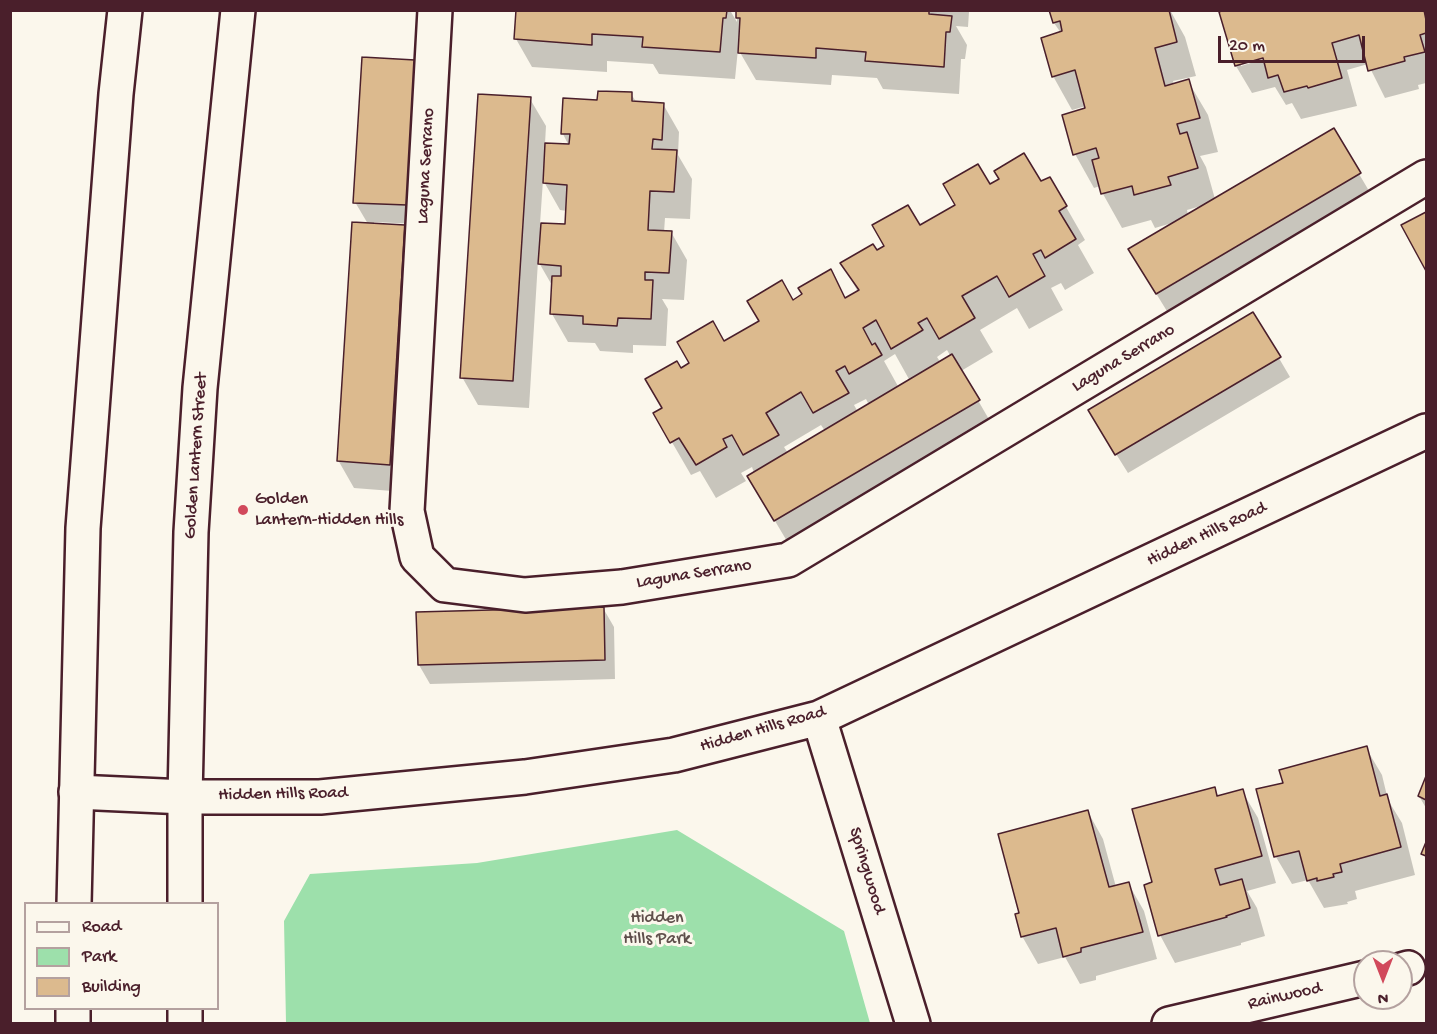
<!DOCTYPE html>
<html>
<head>
<meta charset="utf-8">
<style>
  body { margin:0 }
  #map { position:relative; width:1437px; height:1034px; overflow:hidden; background:#fbf7ec; font-family:"Gochi Hand",sans-serif }
  canvas { display:block }
  .frame { position:absolute; inset:0; border:12px solid #4a1f2b; pointer-events:none }
  .legend { position:absolute; left:24px; top:902px; width:195px; height:108px; box-sizing:border-box; background:#fbf7ec; border:2px solid #b4a19f; margin:0; padding:8px 10px; list-style:none; font-size:18px; color:#4a1f2b }
  .legend li { display:flex; align-items:center; gap:12px; height:30px }
  .legend b { width:30px; border:2px solid #b4a19f }
  .north { position:absolute; left:1353px; top:950px; width:60px; height:60px; box-sizing:border-box; background:#fbf7ec; border:2px solid #b4a19f; border-radius:50%; rotate:180deg; font-size:16px; font-weight:700; line-height:24px; text-align:center; color:#4a1f2b }
  .north::after { content:''; display:block; margin:auto; width:21px; height:27px; background:#d1495b; clip-path:polygon(50% 0,100% 100%,50% 72%,0 100%) }
  .scale { position:absolute; left:1218px; top:36px; width:147px; height:27px; box-sizing:border-box; border:3px solid #4a1f2b; border-top:0; padding-left:8px; font-size:18px; line-height:21px; white-space:nowrap; color:#4a1f2b; -webkit-text-stroke:4px #fbf7ec; paint-order:stroke }
</style>
</head>
<body>
<div id="map">
<canvas width="1437" height="1034"></canvas>
<div class="frame"></div>
<ul class="legend">
<li><b style="height:8px;background:#fbf7ec"></b>Road</li>
<li><b style="height:16px;background:#9de0ab"></b>Park</li>
<li><b style="height:16px;background:#dcba8e"></b>Building</li>
</ul>
<div class="north">N</div>
<div class="scale">20 m</div>
</div>
<script>
const ctx = document.querySelector('canvas').getContext('2d');
ctx.lineJoin = 'round';
function fill(path, color) {
  ctx.fillStyle = color;
  ctx.fill(path, 'evenodd');
}
function shape(rows) {
  const path = new Path2D();
  for (const r of rows) {
    path.moveTo(r[0], r[1]);
    for (let i = 2; i < r.length; i += 2) path.lineTo(r[i], r[i + 1]);
  }
  return path;
}
function stroke(path, color, width, dash) {
  ctx.strokeStyle = color;
  ctx.lineWidth = width;
  ctx.lineCap = dash ? 'butt' : 'round';
  ctx.setLineDash(dash || []);
  ctx.stroke(path);
}
function drawText(font, color, halo, rows, align = 'center') {
  ctx.font = font + ' "Gochi Hand",sans-serif';
  ctx.lineWidth = 6;
  ctx.setLineDash([]);
  ctx.textBaseline = 'middle';
  ctx.strokeStyle = halo;
  ctx.fillStyle = color;
  for (const [text, x, y, turn = 0] of rows) {
    ctx.save();
    ctx.translate(x, y);
    ctx.rotate((+turn || 0) * Math.PI / 180);
    ctx.textAlign = isNaN(turn) ? turn : align;
    if (halo) ctx.strokeText(text, 0, 0);
    ctx.fillText(text, 0, 0);
    ctx.restore();
  }
}
const green = shape([
  [677,830,844,931,870,1023,286,1023,284,921,310,874,477,863]
]);
const shadow = shape([
  [518,10,968,10,969,12,968,27,956,26,967,45,965,59,961,59,959,94,883,89,877,78,832,75,831,85,756,80,738,49,735,79,659,74,653,64,607,61,607,72,532,67,516,39],
  [731,12,737,12,737,22],
  [1051,10,1170,10,1185,37,1196,76,1173,81,1174,85,1188,81,1208,115,1218,152,1200,156,1206,167,1215,199,1333,130,1375,201,1173,321,1146,277,1172,223,1155,228,1151,220,1122,228,1103,194,1100,186,1094,188,1075,154,1087,109,1086,106,1072,110,1053,76,1061,33,1054,23],
  [1201,206,1188,215,1187,210],
  [1230,10,1426,10,1426,83,1418,85,1419,89,1385,98,1368,64,1347,70,1357,106,1301,119,1292,103,1286,105,1275,87,1252,93,1236,66,1221,13],
  [1270,55,1270,57,1241,66,1241,63],
  [414,61,425,81,417,224,374,222,374,225,404,227,420,254,405,492,354,488,338,460,368,224,355,202],
  [631,94,637,103,663,104,679,132,678,155,692,179,690,219,665,218,664,232,671,232,687,260,684,300,662,299,668,309,666,346,633,345,633,353,600,351,595,343,568,342,552,314,553,287,538,261,529,408,478,405,462,377,530,99,546,126,545,144,569,146,563,134,564,99,598,102],
  [543,180,560,210,567,211,567,226,540,224],
  [1050,179,1085,240,1078,245,1094,273,1065,290,1061,283,1051,288,1063,310,1029,329,1017,308,980,330,993,352,961,371,994,428,791,548,765,504,752,467,741,473,746,481,716,498,700,471,691,475,655,413,663,409,680,370,793,302,830,271,846,299,858,292,842,263,876,252,990,186,1041,183],
  [947,350,951,357,941,363,937,357],
  [895,354,910,381,899,388,884,361],
  [866,399,869,405,858,412,854,405],
  [821,425,825,431,788,453,784,447],
  [1426,213,1426,268,1404,226],
  [1253,314,1290,377,1128,473,1101,430],
  [603,608,614,627,615,679,430,684,419,665],
  [1366,748,1382,775,1388,800,1402,823,1415,875,1355,891,1357,899,1347,902,1348,904,1324,908,1308,880,1292,884,1276,857,1258,790,1284,784],
  [1426,780,1426,808,1419,796],
  [1214,788,1219,797,1242,791,1258,818,1276,883,1247,891,1257,908,1265,936,1241,943,1241,945,1175,963,1160,935,1154,883],
  [1088,812,1103,839,1116,887,1128,883,1144,911,1157,959,1096,976,1096,980,1080,984,1065,957,1038,964,1022,936,1021,914]
]);
const building = shape([
  [516,10,727,10,726,18,723,18,720,52,642,47,643,37,592,34,592,45,514,39,516,10],
  [736,10,929,10,929,14,952,16,950,32,946,32,944,67,865,61,866,52,816,48,816,58,738,53,740,18,736,18,736,10],
  [1049,10,1169,10,1177,42,1155,48,1165,86,1189,79,1200,118,1177,124,1180,134,1187,132,1198,168,1168,177,1171,185,1134,195,1132,186,1101,194,1092,160,1099,158,1096,148,1073,155,1062,115,1085,108,1075,70,1052,77,1041,38,1062,31,1060,21,1053,23,1049,10],
  [1224,10,1424,10,1426,20,1426,33,1420,35,1425,52,1404,57,1405,61,1368,71,1359,35,1332,43,1342,78,1308,88,1307,86,1284,92,1278,75,1268,78,1263,58,1235,66,1219,12,1224,10],
  [362,57,415,60,407,205,353,203,362,57],
  [598,91,632,92,632,101,664,103,662,140,653,139,652,149,677,150,674,192,650,191,648,230,672,231,669,273,645,272,645,280,653,280,651,319,618,318,617,326,583,324,583,316,550,314,552,276,561,276,561,266,538,264,541,223,565,224,567,185,543,183,545,143,569,144,570,134,561,134,563,98,597,100,598,91],
  [478,94,531,97,513,381,460,378,478,94],
  [1334,128,1361,173,1156,294,1128,249,1334,128],
  [1024,153,1041,181,1050,177,1067,206,1059,211,1076,239,1045,258,1041,250,1033,254,1045,276,1009,297,997,276,962,296,975,318,939,339,927,318,918,323,923,330,891,349,876,320,863,328,872,345,875,343,882,355,849,374,845,366,836,371,849,393,813,413,801,392,766,413,779,435,743,455,732,435,723,439,727,447,696,465,679,438,670,443,653,413,662,408,645,379,677,361,681,368,689,363,677,342,713,321,724,341,759,321,747,301,782,280,793,300,802,294,798,288,831,269,845,298,859,290,840,263,873,244,877,250,884,246,872,225,908,205,920,225,955,205,943,184,978,164,990,184,999,179,994,171,1024,153],
  [1426,212,1426,271,1401,225,1426,212],
  [352,222,405,225,390,465,337,461,352,222],
  [1253,312,1281,357,1115,455,1088,410,1253,312],
  [952,354,980,400,774,521,747,476,952,354],
  [604,607,605,660,418,665,416,612,604,607],
  [1367,746,1380,796,1387,794,1401,847,1340,864,1342,872,1333,874,1334,877,1317,881,1317,878,1307,881,1299,851,1274,857,1256,789,1283,783,1279,770,1367,746],
  [1426,776,1426,800,1418,796,1426,776],
  [1215,787,1217,796,1243,789,1262,856,1215,869,1220,885,1242,879,1250,908,1226,916,1227,917,1158,936,1144,885,1152,882,1132,809,1215,787],
  [1088,810,1109,887,1129,882,1143,932,1081,948,1081,952,1063,957,1056,928,1021,937,1015,914,1019,913,998,834,1088,810],
  [1426,842,1426,856,1421,854,1426,842]
]);
const minor = shape([
  [435,10,407,511,417,557,445,585,525,595,622,587,788,560,1426,177],
  [819,718,913,1024],
  [76,792,185,797,320,797,525,777,674,755,819,718,1426,431],
  [1401,970,1408,968],
  [1169,1024,1365,978]
]);
const major = shape([
  [74,904,83,528,116,94,125,10],
  [185,904,185,797,191,532,200,388,238,10],
  [73,1024,73,1008],
  [185,1024,185,1008]
]);
const markers = [
  [243,510,6,"#d1495b"]
];
const streetNames = [
  ["Laguna Serrano",427,166,-87],
  ["Laguna Serrano",1124,359,-31],
  ["Golden Lantern Street",197,456,-86],
  ["Hidden Hills Road",1207,535,-25],
  ["Laguna Serrano",694,575,-9],
  ["Hidden Hills Road",763,730,-16],
  ["Hidden Hills Road",283,795,-1],
  ["Springwood",866,871,73],
  ["Rainwood",1285,997,-13]
];
const poiNames = [
  ["Golden",255,500],
  ["Lantern-Hidden Hills",255,521]
];
const parkNames = [
  ["Hidden",657,919],
  ["Hills Park",657,940]
];
fill(green, '#9de0ab');
fill(shadow, '#0003');
fill(building, '#dcba8e');
stroke(building, '#4a1f2b', 1.5);
stroke(minor, '#4a1f2b', 38);
stroke(major, '#4a1f2b', 38);
stroke(minor, '#fbf7ec', 33);
stroke(major, '#fbf7ec', 33);
for (const [x, y, r, color] of markers) {
  const dot = new Path2D();
  dot.arc(x, y, r, 0, 2 * Math.PI);
  ctx.fillStyle = color;
  ctx.fill(dot);
  stroke(dot, '#fbf7ec', 2);
}
drawText('18px', '#4a1f2b', '#fbf7ec', streetNames);
drawText('18px', '#4a1f2b', '#fbf7ec', poiNames, 'left');
drawText('18px', '#5f4f4b', '#fbf7ec', parkNames);
</script>
</body>
</html>
